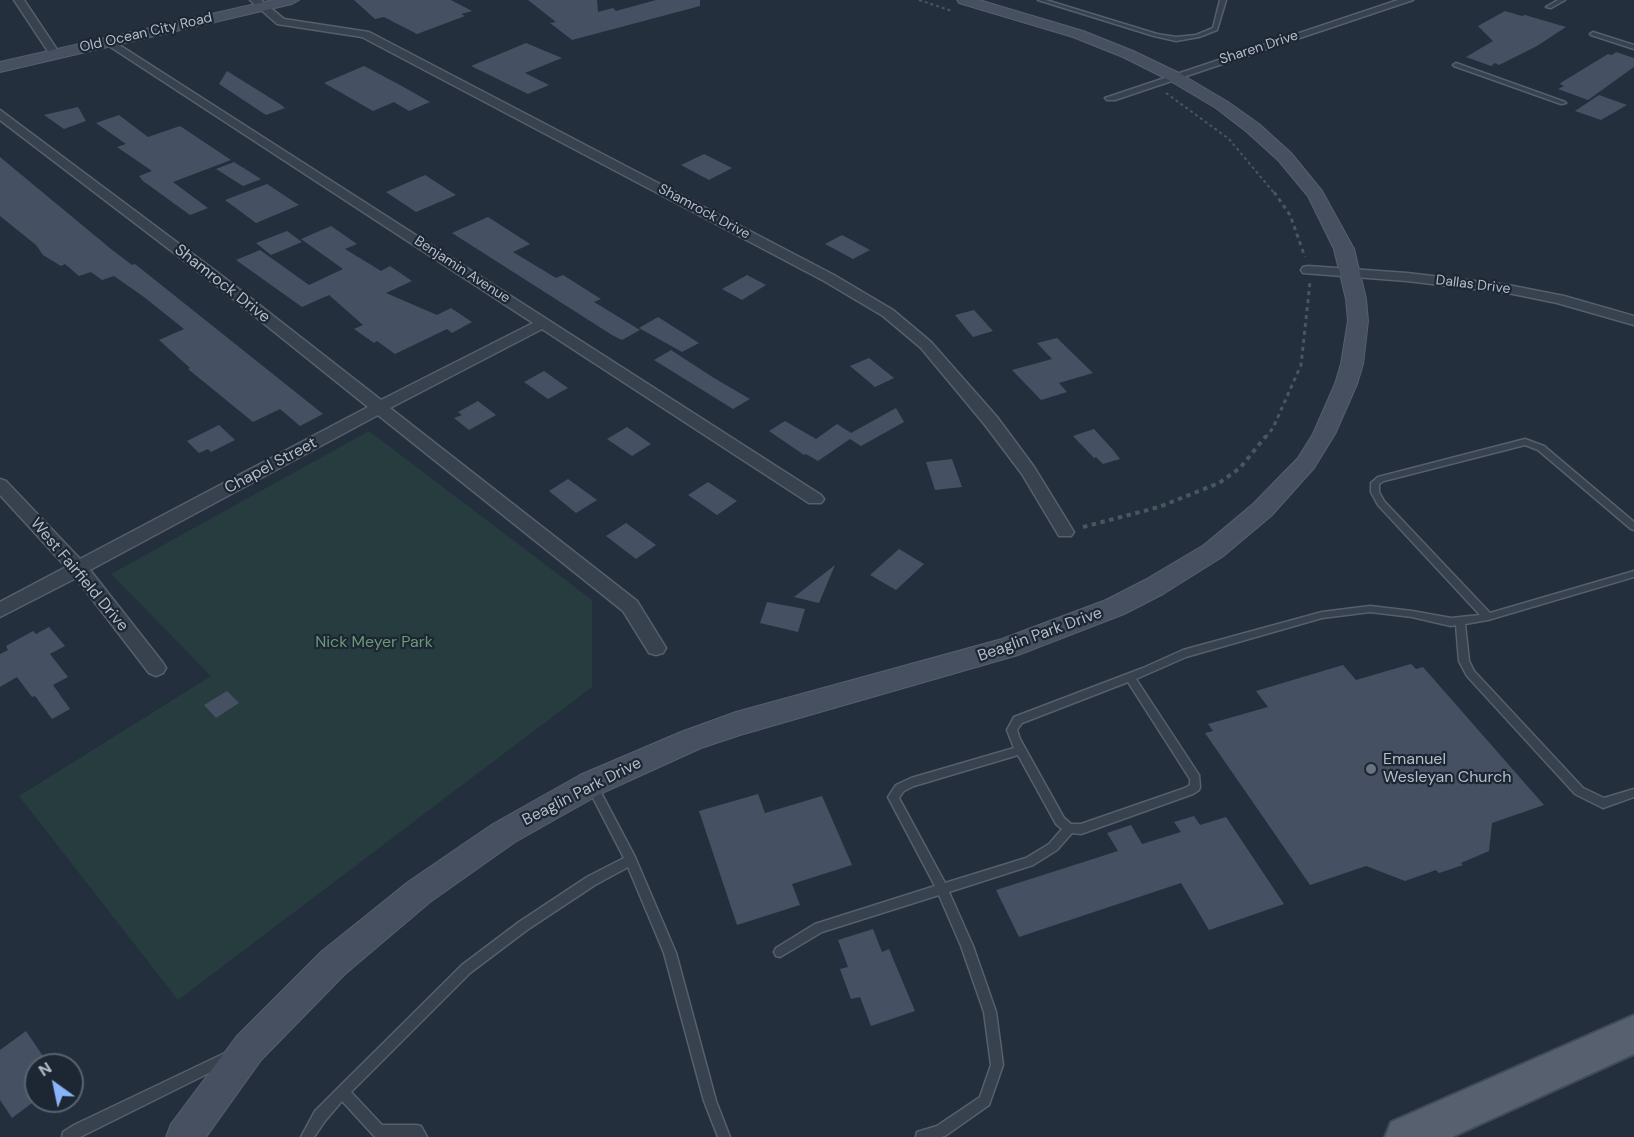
<!DOCTYPE html>
<html>
<head>
<meta charset="utf-8">
<style>
  body { margin:0 }
  #map { position:relative; width:1634px; height:1137px; overflow:hidden; background:#242f3e; font-family:"DM Sans",sans-serif }
  canvas { display:block }
  .north { position:absolute; left:24px; top:1053px; width:60px; height:60px; box-sizing:border-box; background:#1d2633; border:2px solid #59626f; border-radius:50%; rotate:327deg; font-size:16px; font-weight:700; line-height:24px; text-align:center; color:#b4bcc9 }
  .north::after { content:''; display:block; margin:auto; width:21px; height:27px; background:#8ab4f8; clip-path:polygon(50% 0,100% 100%,50% 72%,0 100%) }
</style>
</head>
<body>
<div id="map">
<canvas width="1634" height="1137"></canvas>
<div class="north">N</div>
</div>
<script>
const ctx = document.querySelector('canvas').getContext('2d');
ctx.lineJoin = 'round';
function fill(path, color) {
  ctx.fillStyle = color;
  ctx.fill(path, 'evenodd');
}
function shape(rows) {
  const path = new Path2D();
  for (const r of rows) {
    path.moveTo(r[0], r[1]);
    for (let i = 2; i < r.length; i += 2) path.lineTo(r[i], r[i + 1]);
  }
  return path;
}
function stroke(path, color, width, dash) {
  ctx.strokeStyle = color;
  ctx.lineWidth = width;
  ctx.lineCap = dash ? 'butt' : 'round';
  ctx.setLineDash(dash || []);
  ctx.stroke(path);
}
function drawText(font, color, halo, rows, align = 'center') {
  ctx.font = font + ' "DM Sans",sans-serif';
  ctx.lineWidth = 4.5;
  ctx.setLineDash([]);
  ctx.textBaseline = 'middle';
  ctx.strokeStyle = halo;
  ctx.fillStyle = color;
  for (const [text, x, y, turn = 0] of rows) {
    ctx.save();
    ctx.translate(x, y);
    ctx.rotate((+turn || 0) * Math.PI / 180);
    ctx.textAlign = isNaN(turn) ? turn : align;
    if (halo) ctx.strokeText(text, 0, 0);
    ctx.fillText(text, 0, 0);
    ctx.restore();
  }
}
const green = shape([
  [369,431,592,600,592,687,178,1000,19,796,211,676,111,574]
]);
const building = shape([
  [354,0,451,0,472,11,461,14,465,16,417,34,384,17,375,19],
  [528,0,597,0,598,12,613,8,616,11,656,0,700,0,700,6,572,40,550,23,556,22],
  [1505,11,1522,16,1525,15,1566,27,1537,46,1499,65,1495,63,1491,66,1466,57,1493,41,1478,26],
  [526,43,562,58,525,73,549,85,528,94,471,66],
  [1616,52,1634,58,1634,67,1588,100,1558,89,1564,86,1560,84,1562,82,1608,54,1612,55],
  [364,66,400,85,430,102,409,111,394,102,373,111,324,83],
  [227,71,280,104,285,108,266,115,219,84],
  [1599,95,1627,105,1601,120,1575,111],
  [78,107,86,121,64,129,44,115],
  [119,115,148,137,180,126,231,160,173,182,208,208,190,215,143,181,139,176,152,171,117,147,126,144,96,123],
  [704,154,732,168,709,180,681,165],
  [0,157,111,249,132,265,135,264,323,414,300,426,280,409,253,422,188,369,190,368,159,340,184,329,144,297,114,276,102,280,91,272,79,276,65,264,61,266,43,255,36,245,0,216],
  [234,162,261,179,243,186,216,169],
  [425,175,456,195,416,212,386,192],
  [267,184,299,205,256,223,225,200],
  [488,217,530,244,513,252,556,278,563,275,601,299,594,302,640,330,622,340,612,335,452,233],
  [331,226,357,244,345,249,381,271,390,266,412,281,386,293,437,315,451,308,472,322,452,333,447,329,395,354,377,341,374,343,354,329,363,325,329,295,302,307,236,260,260,250,309,285,343,269,301,239],
  [287,231,302,242,271,255,256,243],
  [842,235,870,250,853,259,825,244],
  [747,275,766,285,742,300,722,289],
  [974,310,993,331,973,337,955,315],
  [658,317,699,343,682,352,639,328],
  [1057,338,1093,373,1059,383,1067,392,1041,400,1012,370,1052,359,1037,343],
  [671,350,714,378,750,399,733,409,654,360],
  [869,358,894,378,875,387,850,366],
  [544,371,568,388,548,399,524,382],
  [478,401,496,415,469,430,454,418,462,415,458,412],
  [896,408,904,422,861,446,850,439,818,461,806,454,804,455,769,431,785,421,816,439,837,424,851,433],
  [219,425,235,440,211,452,208,449,199,453,187,441],
  [627,427,651,444,632,456,607,439],
  [1094,429,1114,451,1120,459,1103,464,1096,457,1094,458,1073,436],
  [952,459,962,487,935,490,926,462],
  [568,479,597,500,576,513,549,491],
  [708,482,737,501,717,515,688,495],
  [626,523,656,545,636,559,606,536],
  [899,549,924,564,896,590,870,575],
  [835,565,819,603,794,597],
  [767,602,805,609,798,632,760,623],
  [49,627,65,646,50,654,68,677,53,685,70,709,52,719,35,696,32,697,17,677,0,687,0,654,8,650,6,646,33,631,36,634],
  [1411,664,1416,669,1423,667,1544,805,1492,823,1489,851,1461,863,1463,865,1439,873,1436,870,1405,881,1366,866,1310,885,1205,733,1213,731,1208,724,1268,707,1256,691,1343,665,1356,680],
  [227,691,239,703,216,718,204,705],
  [758,794,765,813,822,796,852,865,792,884,800,905,737,925,699,811],
  [1194,816,1200,825,1226,817,1284,904,1209,930,1181,883,1019,937,996,890,1118,851,1107,833,1131,825,1142,844,1181,832,1174,822],
  [873,929,882,952,889,949,915,1011,871,1026,860,997,851,999,840,969,848,967,838,940],
  [26,1031,49,1065,36,1065,36,1100,12,1118,0,1100,0,1050]
]);
const pathFar2 = shape([
  [919,0,952,11],
  [1166,93,1229,139,1275,194]
]);
const pathFar1 = shape([
  [1274,192,1290,215,1305,257],
  [1265,438,1273,428,1301,365,1310,282]
]);
const path = shape([
  [1083,527,1159,507,1219,483,1240,468,1266,436]
]);
const lane = shape([
  [1038,0,1046,0,1157,34,1176,37,1196,35,1213,28,1220,0,1226,0,1217,30,1199,37,1176,41,1154,36,1038,0],
  [1558,0,1565,0,1551,8,1546,7,1558,0],
  [1593,32,1634,45,1634,49,1591,35,1590,34,1593,32],
  [1456,63,1565,102,1566,103,1561,104,1454,66,1453,65,1456,63],
  [1525,439,1544,446,1634,522,1634,530,1631,529,1538,450,1525,445,1384,481,1379,484,1379,492,1384,501,1490,613,1634,571,1634,577,1488,620,1465,624,1469,661,1474,671,1583,788,1604,798,1634,789,1634,797,1603,808,1575,794,1467,676,1459,661,1456,625,1451,626,1412,617,1370,612,1322,618,1186,657,1136,679,1199,775,1200,787,1199,790,1193,794,1081,834,1072,833,1057,850,1033,865,949,892,973,946,996,1012,1003,1065,989,1105,945,1136,941,1137,916,1137,917,1132,937,1126,980,1097,991,1065,984,1012,961,946,939,895,822,932,780,957,776,956,774,952,776,948,815,924,935,886,888,797,896,785,911,778,1014,748,1007,730,1014,717,1143,668,1183,650,1322,612,1370,606,1412,611,1451,618,1480,615,1378,505,1371,492,1371,483,1378,477,1525,439],
  [1128,682,1190,779,1190,785,1185,788,1081,824,1071,824,1064,818,1020,739,1017,730,1022,723,1128,682],
  [1018,755,1056,824,1062,829,1049,844,1026,858,945,883,899,798,904,791,914,786,1018,755],
  [592,782,596,783,635,857,676,953,716,1101,730,1137,718,1137,704,1101,664,953,628,867,595,885,527,930,470,973,351,1092,382,1125,416,1125,421,1126,427,1137,375,1137,342,1101,325,1121,314,1137,301,1137,315,1111,338,1088,462,965,519,922,587,877,624,858,587,786,588,783,592,782],
  [225,1053,229,1055,231,1059,229,1063,80,1137,62,1137,63,1132,74,1125,225,1053]
]);
const street = shape([
  [14,0,24,0,60,54,59,56,51,56,14,0],
  [250,0,261,0,284,19,369,32,834,275,893,310,931,342,997,417,1034,467,1074,532,1071,536,1059,536,1022,474,985,425,921,348,883,316,824,281,362,37,277,24,250,0],
  [1398,0,1413,0,1115,100,1107,100,1105,98,1398,0],
  [110,39,821,495,824,499,821,503,809,503,542,329,390,408,637,601,666,648,663,653,656,655,649,653,623,611,378,415,90,570,163,663,166,668,163,673,156,676,149,673,76,578,0,617,0,602,66,567,0,495,0,479,6,481,80,559,368,407,216,285,0,120,0,110,226,279,381,400,533,323,106,44,106,40,110,39],
  [1308,266,1407,273,1508,285,1564,296,1634,316,1634,325,1557,303,1508,293,1407,281,1303,273,1301,270,1303,267,1308,266]
]);
const secondary = shape([
  [273,0,299,0,292,4,0,72,0,62,273,0],
  [957,0,979,0,1083,31,1133,51,1179,73,1228,102,1259,124,1291,153,1322,191,1354,249,1366,299,1368,321,1363,364,1357,384,1335,434,1314,468,1271,516,1222,557,1163,594,1124,614,1018,655,740,735,701,748,602,793,515,842,430,902,345,974,261,1060,206,1137,166,1137,171,1124,237,1036,321,952,408,882,493,824,580,775,681,732,736,712,1002,639,1106,600,1145,580,1204,545,1253,504,1298,458,1313,434,1335,384,1341,364,1348,321,1346,299,1334,249,1308,196,1279,161,1247,132,1216,108,1167,79,1123,57,1073,37,959,3,957,0]
]);
const primary = shape([
  [1634,1015,1634,1054,1452,1137,1385,1137,1391,1122,1634,1015]
]);
const markers = [
  [1371,769,6,"#6b7280"]
];
const farStreetnames = [
  ["Old Ocean City Road",146,33,-13],
  ["Sharen Drive",1259,48,-18],
  ["Shamrock Drive",704,212,28],
  ["Benjamin Avenue",462,270,33],
  ["Dallas Drive",1473,285,7]
];
const streetNames = [
  ["Shamrock Drive",222,284,38],
  ["Chapel Street",271,466,-28],
  ["West Fairfield Drive",79,575,50],
  ["Beaglin Park Drive",1040,635,-20],
  ["Beaglin Park Drive",582,792,-27]
];
const parkNames = [
  ["Nick Meyer Park",374,643]
];
const poiNames = [
  ["Emanuel",1383,760],
  ["Wesleyan Church",1383,778]
];
fill(green, '#263c3f');
fill(building, '#455162');
stroke(lane, '#565f6c', 3);
stroke(street, '#565f6c', 3);
stroke(secondary, '#565f6c', 2);
stroke(primary, '#414a57', 4);
stroke(pathFar2, '#44595c', 2, [3, 3]);
stroke(pathFar1, '#44595c', 3, [4, 4]);
stroke(path, '#44595c', 4, [4.5, 4.5]);
fill(lane, '#38414e');
fill(street, '#38414e');
fill(secondary, '#465061');
fill(primary, '#56606e');
for (const [x, y, r, color] of markers) {
  const dot = new Path2D();
  dot.arc(x, y, r, 0, 2 * Math.PI);
  ctx.fillStyle = color;
  ctx.fill(dot);
  stroke(dot, '#1d2633', 2);
}
drawText('14px', '#b4bcc9', '#1d2633', farStreetnames);
drawText('16px', '#b4bcc9', '#1d2633', streetNames);
drawText('16px', '#6b9a76', '#1d2633', parkNames);
drawText('16px', '#b4bcc9', '#1d2633', poiNames, 'left');
</script>
</body>
</html>
